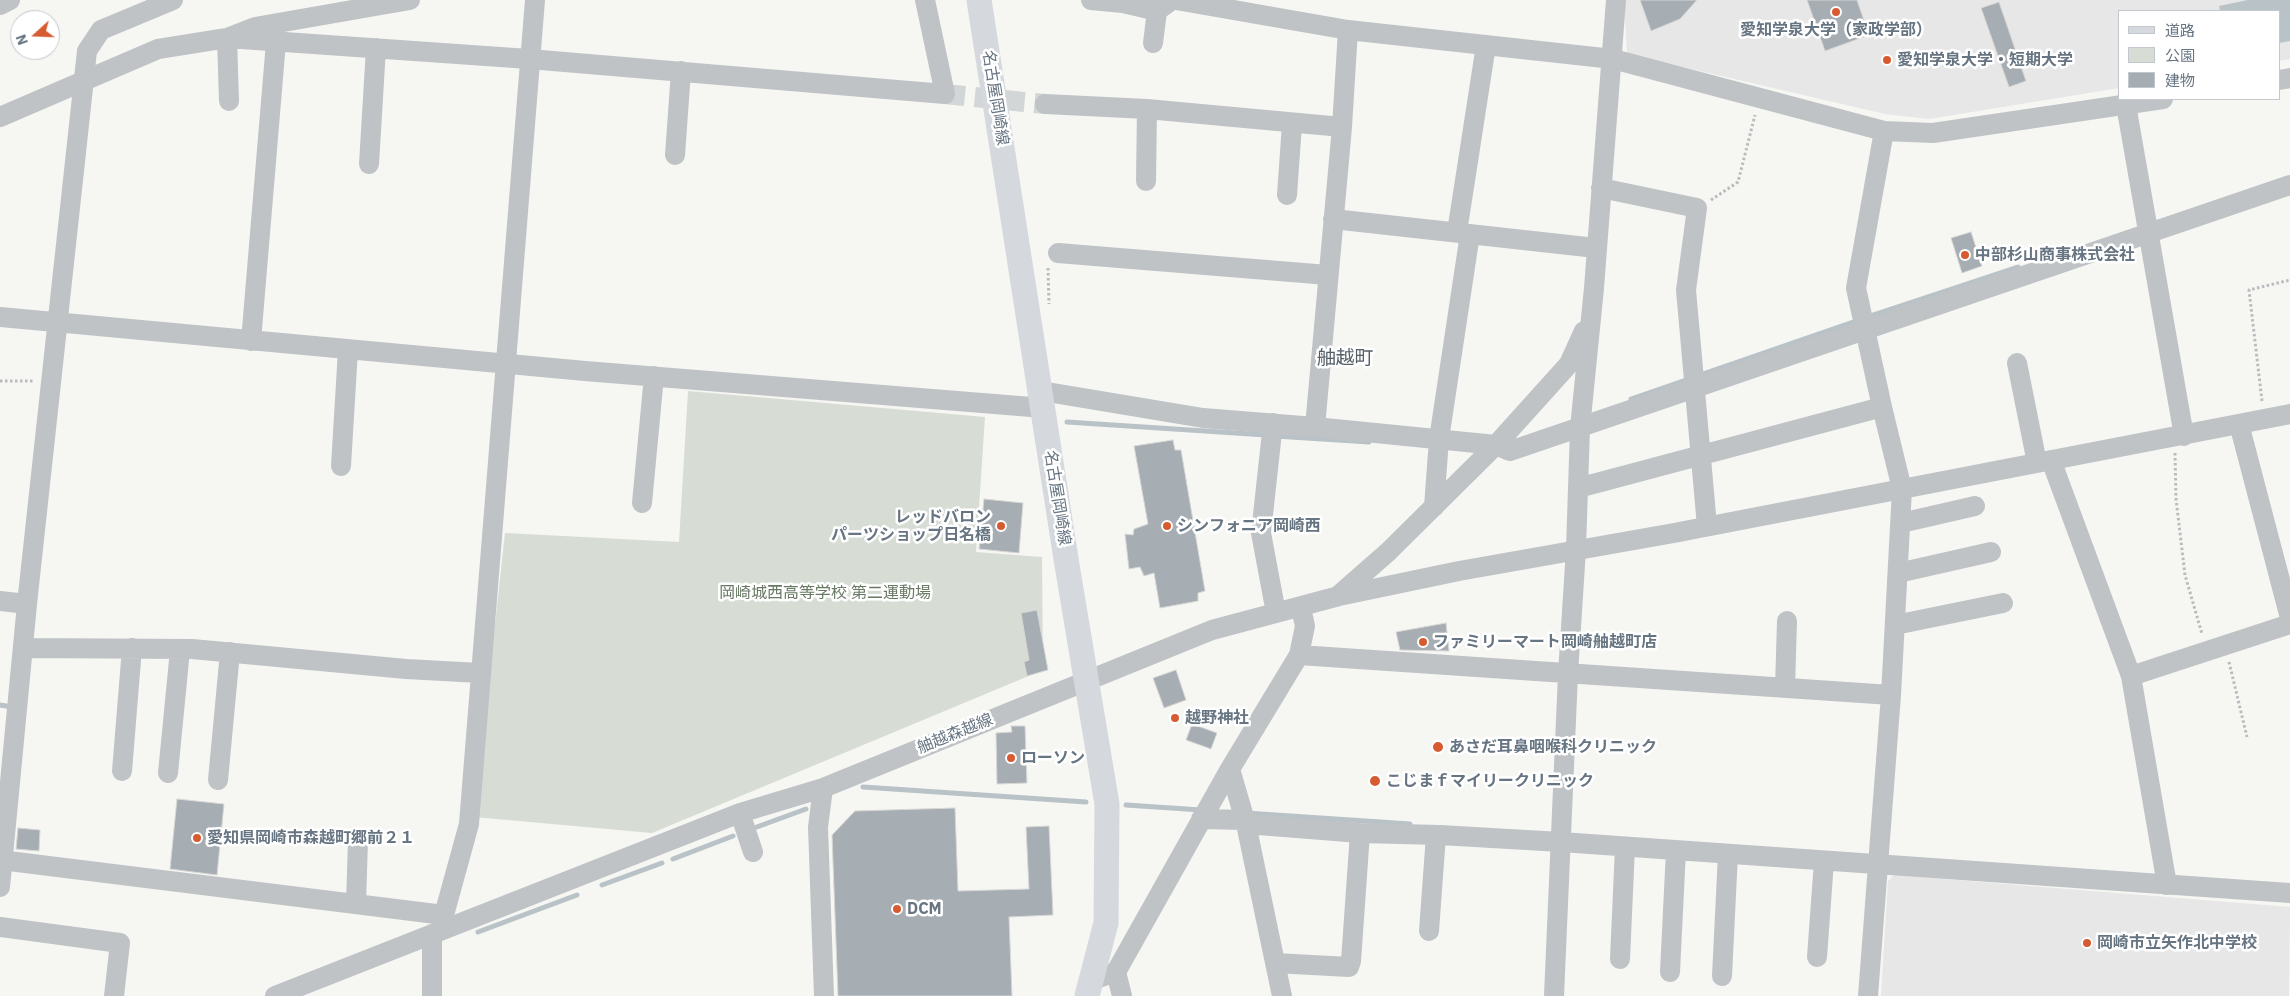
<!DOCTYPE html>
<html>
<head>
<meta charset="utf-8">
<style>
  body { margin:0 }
  #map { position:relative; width:2290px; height:996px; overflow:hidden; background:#f6f6f3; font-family:"IBM Plex Sans","Noto Sans JP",sans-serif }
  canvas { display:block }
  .legend { position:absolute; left:2118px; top:10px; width:162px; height:90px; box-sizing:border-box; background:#fff; border:1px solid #c2c8cd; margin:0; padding:6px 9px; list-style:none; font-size:15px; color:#677582 }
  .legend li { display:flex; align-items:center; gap:10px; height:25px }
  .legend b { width:25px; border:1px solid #c2c8cd }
  .north { position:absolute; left:10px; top:10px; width:50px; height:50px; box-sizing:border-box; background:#fff; border:1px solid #c2c8cd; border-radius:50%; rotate:250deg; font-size:14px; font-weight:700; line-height:20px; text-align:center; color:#677582 }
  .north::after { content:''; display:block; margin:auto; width:18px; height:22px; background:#d75b31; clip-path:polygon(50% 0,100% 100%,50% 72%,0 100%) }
</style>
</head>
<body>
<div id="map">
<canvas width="2290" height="996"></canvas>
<ul class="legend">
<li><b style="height:6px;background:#d5d8dc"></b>道路</li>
<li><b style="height:14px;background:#d7dcd4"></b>公園</li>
<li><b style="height:14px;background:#a6adb3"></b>建物</li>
</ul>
<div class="north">N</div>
</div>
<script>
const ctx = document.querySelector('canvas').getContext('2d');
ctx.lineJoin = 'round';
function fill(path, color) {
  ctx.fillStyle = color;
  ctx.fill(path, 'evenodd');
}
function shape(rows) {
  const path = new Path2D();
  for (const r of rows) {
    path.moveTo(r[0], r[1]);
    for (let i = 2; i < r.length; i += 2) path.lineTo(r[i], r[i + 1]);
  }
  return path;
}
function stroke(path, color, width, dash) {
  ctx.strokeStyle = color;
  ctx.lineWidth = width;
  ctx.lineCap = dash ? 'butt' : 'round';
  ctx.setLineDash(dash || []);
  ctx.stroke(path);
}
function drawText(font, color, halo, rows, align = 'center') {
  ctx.font = font + ' "IBM Plex Sans","Noto Sans JP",sans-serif';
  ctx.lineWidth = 5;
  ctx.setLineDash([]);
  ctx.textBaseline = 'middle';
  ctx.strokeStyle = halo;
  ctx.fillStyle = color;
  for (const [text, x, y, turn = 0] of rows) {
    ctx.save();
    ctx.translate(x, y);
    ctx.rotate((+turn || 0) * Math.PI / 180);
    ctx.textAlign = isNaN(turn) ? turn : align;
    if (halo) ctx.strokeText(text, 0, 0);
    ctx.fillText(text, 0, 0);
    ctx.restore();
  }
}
const built = shape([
  [1624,0,2290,0,2290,59,2279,61,2279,11,2119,11,2119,88,1929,119,1885,114,1627,54],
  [1894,875,2290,907,2289,996,1881,996,1888,881]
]);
const green = shape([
  [688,391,985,417,976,552,1042,557,1043,670,652,833,474,817,505,533,679,542]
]);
const water = shape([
  [2248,0,2290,0,2290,41,2279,43,2279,11,2220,11,2219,6]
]);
const stream = shape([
  [1867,317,2018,267],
  [1697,376,1859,320],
  [1631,399,1689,379],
  [1067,422,1266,435],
  [1275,436,1369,442],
  [0,705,12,707],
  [863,787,1086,802],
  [1126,805,1201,810],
  [1246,813,1410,824],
  [754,828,806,809],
  [673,859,733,836],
  [602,885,662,863],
  [478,932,577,895]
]);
const building = shape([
  [1640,0,1697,0,1680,19,1651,31,1640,0],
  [1807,0,1857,0,1869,35,1825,51,1807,0],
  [1999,2,2026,81,2009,87,1981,8,1999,2],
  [1971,232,1982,266,1962,273,1951,238,1971,232],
  [1173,440,1175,450,1181,450,1205,591,1198,593,1198,601,1160,608,1154,573,1144,576,1140,567,1129,569,1125,534,1133,535,1134,529,1148,524,1134,446,1173,440],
  [984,499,1023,503,1019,553,979,549,984,499],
  [1037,610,1048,670,1027,676,1024,662,1029,660,1021,613,1037,610],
  [1446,623,1449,651,1400,650,1396,632,1446,623],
  [1176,670,1186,700,1164,708,1153,678,1176,670],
  [1192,724,1217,733,1211,749,1186,740,1192,724],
  [1011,726,1025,726,1027,783,997,784,996,733,1012,732,1011,726],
  [177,799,224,804,217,875,170,869,177,799],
  [955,808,958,891,1029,889,1026,827,1049,826,1053,915,1009,917,1012,996,838,996,832,835,855,811,955,808],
  [18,828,40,830,39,851,16,849,18,828]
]);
const minorTunnel = shape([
  [945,94,1045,104]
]);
const path = shape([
  [1711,200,1738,182,1755,115],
  [1048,268,1049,304],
  [0,381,34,381],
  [2262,401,2249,290,2290,280],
  [2175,453,2176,499,2185,575,2202,634],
  [2229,662,2247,737]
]);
const minor = shape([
  [1091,0,1123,3,1157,11,1172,0],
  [1176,0,1348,30,1613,59,1884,131,1933,133,2163,99],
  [0,5,10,0],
  [227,38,529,59,945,94,925,0],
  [227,38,229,101],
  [1153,43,1157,11],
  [2279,80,2290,78],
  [1045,104,1147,109,1342,127],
  [2126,105,2184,436],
  [0,117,158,49,227,38,255,27,410,0],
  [675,155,681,71],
  [369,164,376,48],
  [1146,181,1147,109],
  [1601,188,1697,208,1686,290,1707,526],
  [1287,195,1292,124],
  [1333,219,1596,248],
  [1457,232,1486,45],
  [1058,253,1328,275],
  [0,317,585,371,1044,408],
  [251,341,276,42],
  [2017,363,2037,463],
  [1041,391,1203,418,1315,427,1496,445,1510,451,2290,185],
  [1273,423,1261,533,1276,613],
  [2239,424,2290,618],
  [1315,427,1342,127,1348,30],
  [2051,460,2131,676,2167,885],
  [341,466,348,350],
  [1578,488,1882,407],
  [642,503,654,376],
  [1434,507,1439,439,1470,234],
  [1901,523,1975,506],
  [1898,573,1991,552],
  [1340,594,1388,552,1496,445,1569,364,1584,331],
  [0,601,27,604],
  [1895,625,2003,603],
  [23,648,192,649,406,669,480,673],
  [1299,655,1891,695],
  [2131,676,2290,624],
  [1785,688,1787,621],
  [1230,769,1246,824,1282,996],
  [122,771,132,648],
  [168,773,180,650],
  [218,780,230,652],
  [823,788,818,827,824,996],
  [740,813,753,852],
  [1201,819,1244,820],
  [1246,824,1360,833,1440,835,1561,842,2290,893],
  [0,860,444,915],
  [0,887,27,604,87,51,101,30,173,0],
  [356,904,358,841],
  [0,927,120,943,114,996],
  [447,928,444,915,469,824,535,0],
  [1429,931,1436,835],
  [432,934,432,996],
  [1817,957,1824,861],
  [1620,959,1625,847],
  [1275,963,1349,967,1351,961,1360,833],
  [1116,972,1122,996],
  [1670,972,1676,850],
  [1722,976,1728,854],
  [1092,980,1116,972,1230,769,1299,655,1305,626,1301,608],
  [275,996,740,813,823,788,1212,630,1339,596,1459,571,1674,533,2290,414],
  [1554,996,1568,674,1576,549,1580,428,1594,288,1616,0],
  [1868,996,1891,695,1902,489,1882,407,1856,288,1884,131]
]);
const major = shape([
  [979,0,1067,565,1107,804,1106,923,1087,996]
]);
const markers = [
  [1836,12,5,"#d75b31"],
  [1887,60,5,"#d75b31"],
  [1965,255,5,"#d75b31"],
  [1001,526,5,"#d75b31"],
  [1167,526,5,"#d75b31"],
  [1423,642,5,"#d75b31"],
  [1175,718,5,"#d75b31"],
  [1438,747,6,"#d75b31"],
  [1011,758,5,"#d75b31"],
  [1375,781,6,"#d75b31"],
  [197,838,5,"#d75b31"],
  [897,909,5,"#d75b31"],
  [2087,943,5,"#d75b31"]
];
const poiNames = [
  ["愛知学泉大学（家政学部）",1836,30,"center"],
  ["愛知学泉大学・短期大学",1897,60],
  ["中部杉山商事株式会社",1975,255],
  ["レッドバロン",991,517,"right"],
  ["パーツショップ日名橋",991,535,"right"],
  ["シンフォニア岡崎西",1177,526],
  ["ファミリーマート岡崎舳越町店",1433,642],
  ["越野神社",1185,718],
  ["あさだ耳鼻咽喉科クリニック",1449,747],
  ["ローソン",1021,758],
  ["こじまｆマイリークリニック",1386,781],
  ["愛知県岡崎市森越町郷前２１",207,838],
  ["DCM",907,909],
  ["岡崎市立矢作北中学校",2097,943]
];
const streetNames = [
  ["名古屋岡崎線",995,98,81],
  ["名古屋岡崎線",1057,498,81],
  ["舳越森越線",955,734,-22]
];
const parkNames = [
  ["岡崎城西高等学校 第二運動場",825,593]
];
const quarterNames = [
  ["舳越町",1345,359]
];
fill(built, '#e6e7e6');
fill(green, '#d7dcd4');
fill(water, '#b8c2c7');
stroke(stream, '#b8c2c7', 5);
fill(building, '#a6adb3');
stroke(building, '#d7d7d5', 1);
stroke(minorTunnel, '#d2d6d7', 20, [20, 10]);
stroke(path, '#b9bcbe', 3, [2.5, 2.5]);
stroke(minor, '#bfc3c6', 20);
stroke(major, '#d5d8dc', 25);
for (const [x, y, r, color] of markers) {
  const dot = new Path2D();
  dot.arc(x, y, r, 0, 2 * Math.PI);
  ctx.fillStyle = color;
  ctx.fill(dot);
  stroke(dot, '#fff', 2);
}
drawText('bold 16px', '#677582', '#fff', poiNames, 'left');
drawText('16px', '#677582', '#fff', streetNames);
drawText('16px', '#697965', '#fff', parkNames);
drawText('19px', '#545f67', '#fff', quarterNames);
</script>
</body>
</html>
